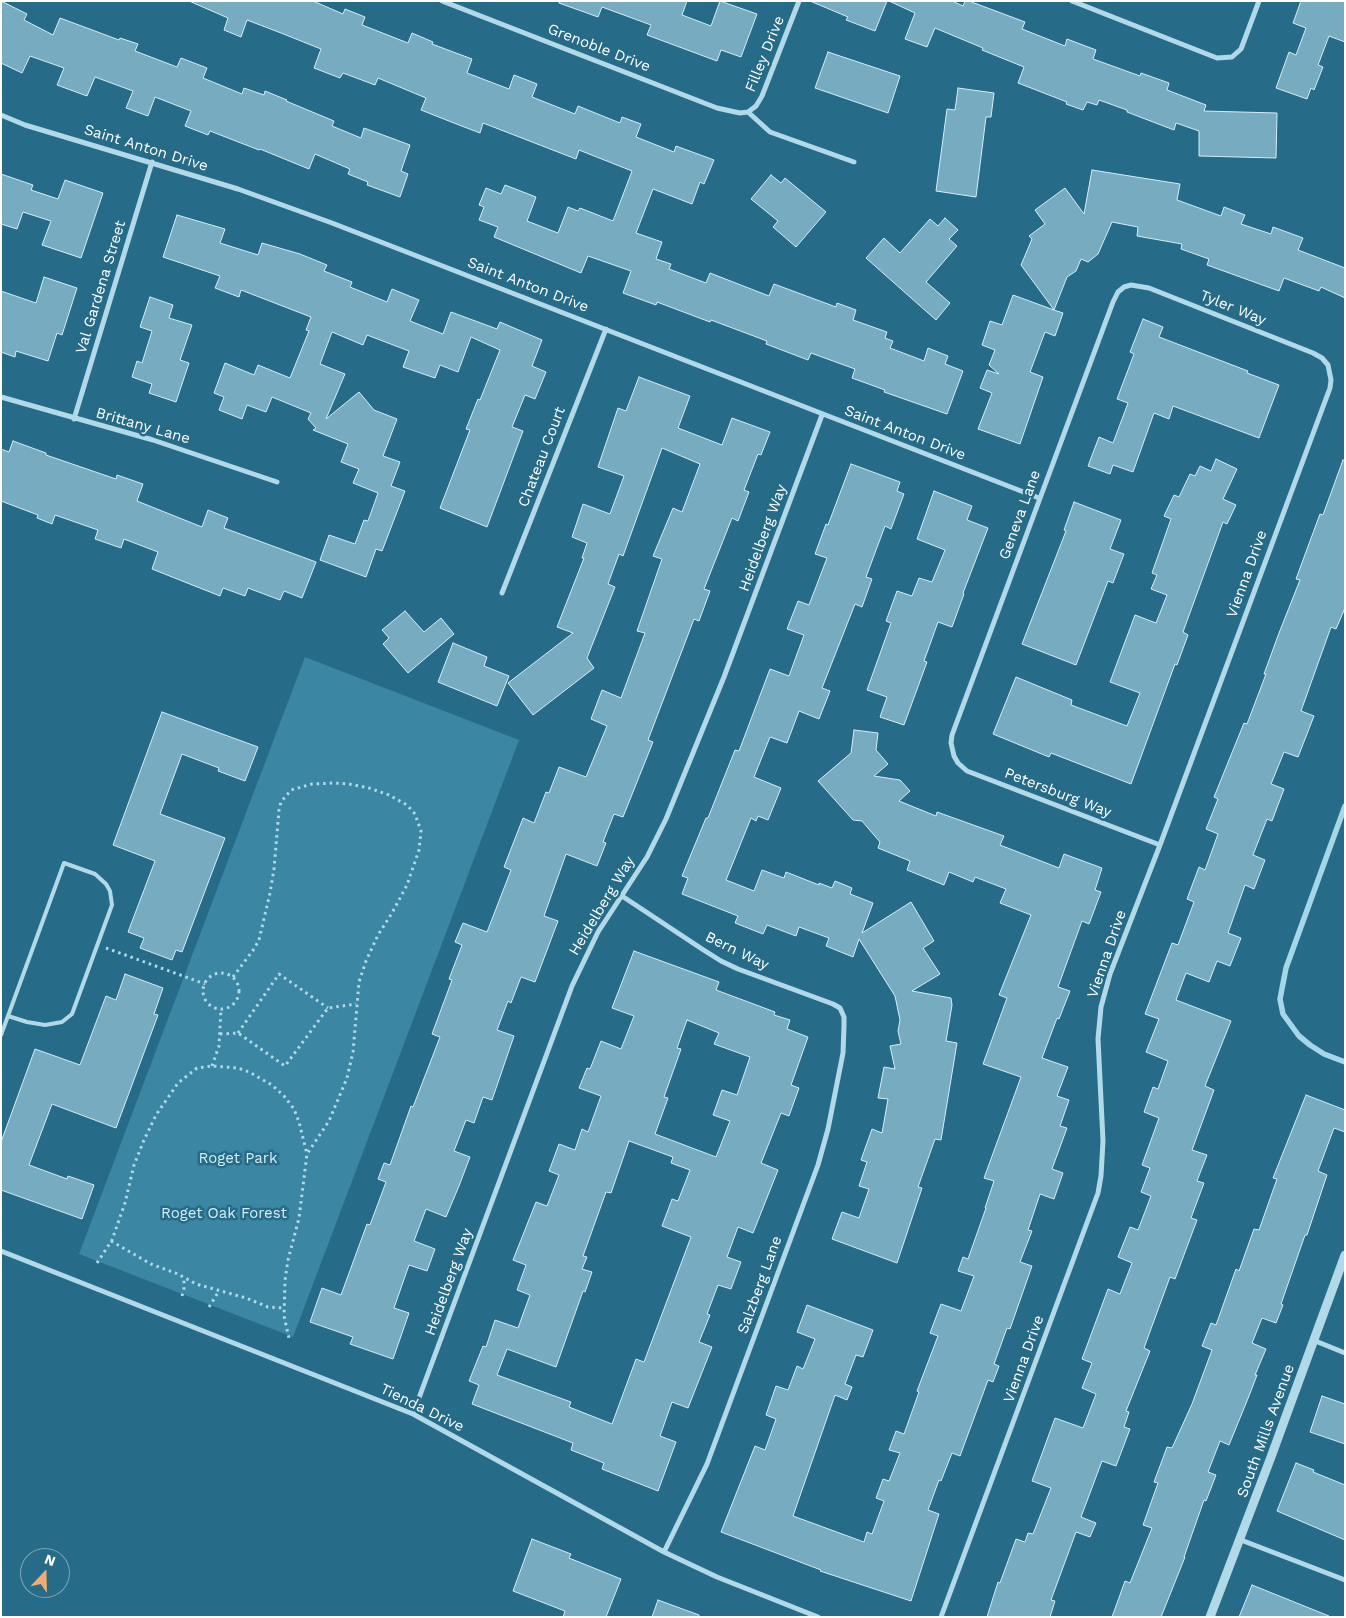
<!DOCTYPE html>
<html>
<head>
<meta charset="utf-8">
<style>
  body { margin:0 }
  #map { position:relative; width:1346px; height:1618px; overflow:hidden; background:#266b87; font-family:"Work Sans",sans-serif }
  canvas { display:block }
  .frame { position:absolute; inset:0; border:2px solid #fff; pointer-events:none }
  .north { position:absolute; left:20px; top:1548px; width:50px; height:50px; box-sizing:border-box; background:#266b87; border:1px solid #7da6b7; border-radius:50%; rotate:21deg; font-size:14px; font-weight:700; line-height:20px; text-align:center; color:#fff }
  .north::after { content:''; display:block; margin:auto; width:18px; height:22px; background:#f1ac76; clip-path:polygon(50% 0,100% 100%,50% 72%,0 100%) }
</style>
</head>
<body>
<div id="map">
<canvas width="1346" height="1618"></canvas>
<div class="frame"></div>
<div class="north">N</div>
</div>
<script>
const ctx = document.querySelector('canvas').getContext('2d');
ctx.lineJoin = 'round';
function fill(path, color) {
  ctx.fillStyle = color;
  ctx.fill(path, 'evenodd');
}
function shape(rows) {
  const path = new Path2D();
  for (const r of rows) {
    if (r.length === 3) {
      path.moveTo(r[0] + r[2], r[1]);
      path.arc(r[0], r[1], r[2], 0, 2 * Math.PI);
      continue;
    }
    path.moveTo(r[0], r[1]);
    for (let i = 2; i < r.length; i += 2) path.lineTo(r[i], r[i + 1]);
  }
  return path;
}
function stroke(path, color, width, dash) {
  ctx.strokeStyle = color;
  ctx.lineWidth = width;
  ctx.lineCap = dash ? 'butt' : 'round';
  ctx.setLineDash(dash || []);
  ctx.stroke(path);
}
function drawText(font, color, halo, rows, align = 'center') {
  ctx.font = font + ' "Work Sans",sans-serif';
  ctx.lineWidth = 5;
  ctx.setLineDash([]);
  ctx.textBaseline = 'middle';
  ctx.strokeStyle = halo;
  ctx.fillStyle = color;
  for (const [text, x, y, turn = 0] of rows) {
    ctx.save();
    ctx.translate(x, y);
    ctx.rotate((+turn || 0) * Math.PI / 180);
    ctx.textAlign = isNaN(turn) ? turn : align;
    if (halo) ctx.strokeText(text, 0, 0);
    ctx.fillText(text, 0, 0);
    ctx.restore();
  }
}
const green = shape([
  [305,657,519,740,293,1337,79,1254]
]);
const stream = shape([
  [1345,806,1286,968,1280,999,1283,1014,1299,1036,1310,1045,1324,1054,1345,1062]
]);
const building = shape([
  [1,1,27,14,24,20,53,35,60,18,119,40,120,38,138,44,135,51,177,67,181,58,207,68,203,78,242,94,244,88,264,95,265,91,287,100,286,101,334,121,332,126,361,138,364,128,410,145,401,171,408,174,400,197,367,185,368,182,348,174,350,169,315,154,309,169,260,149,259,150,210,131,208,135,185,126,191,111,155,97,148,116,126,108,133,91,95,77,87,96,57,85,64,68,30,56,22,73,1,63,1,1],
  [189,1,313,1,343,14,345,9,365,17,362,25,408,43,412,33,433,42,432,44,472,59,467,73,509,89,514,75,537,84,532,97,575,114,578,106,620,123,622,117,641,124,636,137,674,152,676,146,714,160,704,184,700,182,692,204,653,189,636,233,662,242,656,259,671,264,669,269,706,283,710,273,769,296,774,284,836,307,837,303,856,310,853,320,887,332,885,338,893,341,890,348,924,361,928,348,948,356,945,364,963,371,947,414,884,392,885,390,852,378,855,369,811,353,808,360,766,344,767,341,711,320,710,322,657,302,656,305,623,293,631,271,588,256,581,273,494,237,498,227,479,220,484,207,479,205,486,188,501,194,505,185,536,197,527,221,558,233,568,207,578,211,580,208,613,221,632,171,579,150,576,159,483,123,480,133,459,125,421,110,426,98,378,78,375,85,343,73,340,78,314,68,321,49,281,33,247,20,241,37,224,30,228,18,189,1],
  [559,1,687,1,682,15,711,26,720,1,757,14,741,57,721,50,717,61,647,35,651,25,602,7,598,17,559,3,559,1],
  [810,1,887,1,875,31,846,20,848,17,810,1],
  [889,1,952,1,963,6,965,1,969,1,1025,22,1022,29,1065,46,1067,39,1096,50,1093,59,1140,76,1141,73,1169,83,1167,90,1206,105,1204,111,1277,113,1276,158,1199,156,1199,131,1176,123,1174,130,1127,112,1127,110,1099,100,1097,105,1087,102,1083,110,1066,104,1067,102,1018,83,1024,67,982,50,983,48,935,28,927,47,905,39,915,13,889,1],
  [1301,1,1345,1,1345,42,1329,36,1318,65,1323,67,1314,90,1311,88,1307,99,1276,88,1289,52,1296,55,1306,28,1293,23,1301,1],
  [828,52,900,76,888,113,815,88,828,52],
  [958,88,994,93,991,117,986,117,976,197,936,191,947,109,955,110,958,88],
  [1092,170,1180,184,1177,200,1221,216,1224,207,1245,215,1241,224,1271,234,1273,227,1303,238,1298,250,1345,268,1345,298,1321,287,1319,291,1284,278,1279,291,1207,265,1209,259,1181,249,1182,244,1137,236,1138,227,1112,222,1098,254,1088,262,1081,259,1076,271,1067,277,1054,310,1063,313,1055,336,1045,332,1030,372,1043,377,1020,444,978,429,992,393,980,388,987,370,999,374,989,365,995,350,982,345,990,321,1002,325,1013,295,1054,310,1021,265,1032,239,1029,236,1045,224,1035,210,1065,188,1084,214,1092,170],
  [1,174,33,185,31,190,58,199,65,180,103,193,81,258,42,245,51,221,23,212,17,229,1,224,1,174],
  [771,175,781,183,785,178,826,212,796,247,773,227,778,221,751,199,771,175],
  [177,215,225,229,220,243,258,255,262,243,300,254,327,265,324,271,352,282,350,287,387,302,392,289,419,300,410,321,443,334,451,312,497,329,500,322,542,340,532,366,546,372,535,399,525,395,512,427,523,431,487,527,440,508,470,430,466,429,478,399,480,400,500,350,471,337,458,372,440,365,435,378,403,367,409,351,367,335,363,345,332,332,320,364,345,374,326,419,359,392,374,410,397,419,383,456,400,462,391,486,405,491,382,551,376,549,366,577,320,560,329,535,355,544,364,520,368,521,378,493,353,483,359,469,341,462,348,444,313,430,316,428,308,419,311,413,272,397,266,412,247,405,242,419,219,410,224,397,214,393,225,363,254,375,258,365,290,378,309,331,306,330,311,317,241,290,239,297,215,288,220,276,163,257,177,215],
  [945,218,958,230,949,239,957,246,926,282,950,303,936,320,866,258,884,238,900,253,930,219,938,226,945,218],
  [44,277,77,288,62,335,57,333,48,361,16,351,15,357,1,352,1,291,36,303,44,277],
  [150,297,173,305,169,318,192,325,180,360,189,363,176,402,149,393,152,384,132,377,137,361,142,363,152,331,140,327,150,297],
  [1143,319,1163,327,1159,337,1248,371,1247,373,1279,385,1259,438,1173,406,1169,419,1154,413,1133,472,1113,465,1110,474,1088,466,1099,437,1113,443,1128,403,1117,399,1134,354,1130,352,1143,319],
  [639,377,690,396,678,428,722,445,732,418,770,432,761,455,758,454,744,490,749,492,738,521,732,518,704,589,710,591,699,621,694,619,648,740,653,742,623,817,614,814,603,842,606,843,597,866,566,854,544,916,558,921,535,982,521,977,511,1003,508,1001,497,1030,514,1036,492,1100,483,1097,474,1123,466,1120,454,1151,470,1157,459,1186,446,1217,426,1209,414,1241,435,1249,427,1271,409,1265,394,1308,409,1313,393,1359,350,1344,353,1337,310,1322,322,1288,341,1295,367,1224,370,1225,386,1182,378,1179,384,1163,390,1165,411,1106,413,1107,440,1037,432,1034,452,980,449,979,462,945,455,942,463,923,487,932,511,870,504,867,523,818,534,823,546,792,549,793,559,767,586,777,607,726,591,719,602,690,621,698,645,633,637,631,662,559,653,556,673,508,682,512,700,464,662,448,623,556,619,554,608,584,615,587,587,658,594,668,533,715,508,683,573,633,557,627,584,558,582,558,587,543,572,537,583,504,610,514,624,476,598,467,618,408,626,411,639,377],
  [13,441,46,453,46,455,116,479,117,475,143,484,137,501,202,527,208,510,228,518,224,528,316,562,302,598,284,591,280,600,248,588,245,596,223,588,220,596,152,569,158,552,124,539,121,548,95,539,98,530,55,515,52,524,37,518,38,515,1,501,1,449,9,452,13,441],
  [1216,459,1237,469,1223,499,1236,505,1227,524,1223,522,1183,632,1188,635,1177,665,1175,664,1131,784,1051,753,1049,757,993,734,1016,677,1072,700,1071,705,1127,726,1140,693,1110,682,1135,615,1156,623,1167,595,1151,589,1157,575,1152,573,1171,519,1164,516,1174,495,1179,497,1190,474,1195,476,1200,466,1211,471,1216,459],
  [1343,460,1345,461,1345,608,1336,629,1331,627,1301,711,1314,716,1298,757,1284,752,1271,784,1284,789,1272,821,1267,819,1253,855,1265,860,1254,889,1245,885,1228,933,1241,938,1230,966,1217,961,1209,982,1186,973,1176,1000,1231,1021,1205,1086,1214,1090,1192,1150,1207,1155,1197,1181,1204,1183,1191,1218,1197,1220,1175,1279,1170,1277,1144,1348,1150,1351,1126,1411,1129,1412,1124,1427,1130,1429,1116,1466,1102,1461,1081,1517,1096,1523,1090,1537,1076,1532,1051,1600,1055,1601,1050,1617,987,1617,998,1582,1000,1583,1016,1539,1025,1542,1028,1533,1033,1534,1051,1488,1032,1481,1055,1418,1083,1428,1096,1394,1082,1388,1092,1363,1082,1359,1108,1289,1120,1294,1132,1263,1118,1257,1130,1227,1138,1230,1151,1196,1141,1192,1150,1168,1142,1165,1159,1118,1144,1112,1153,1087,1158,1089,1168,1061,1146,1052,1159,1019,1145,1014,1172,943,1178,945,1194,902,1187,899,1199,867,1205,870,1218,834,1206,829,1218,799,1214,797,1244,723,1247,724,1266,674,1264,674,1279,633,1300,580,1296,579,1310,541,1320,514,1323,515,1343,460],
  [851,464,900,482,897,491,904,494,891,529,885,526,866,577,872,579,862,607,855,604,822,688,830,691,819,719,799,711,787,743,770,737,754,777,781,788,768,820,758,816,756,821,751,818,726,880,754,891,762,870,784,878,786,872,819,885,819,883,832,888,835,881,852,888,850,894,873,903,862,933,911,902,934,941,923,948,940,974,912,991,951,998,952,1005,946,1041,957,1043,941,1140,935,1139,918,1187,922,1188,897,1263,832,1239,842,1212,859,1218,869,1189,859,1186,867,1162,861,1160,872,1129,882,1133,888,1099,878,1098,884,1067,895,1069,890,1046,901,1044,898,1031,900,1020,895,996,859,939,853,957,826,946,829,938,799,927,796,936,767,925,763,934,735,923,738,916,682,894,688,878,682,876,706,818,708,818,735,750,739,751,770,669,789,676,804,635,787,629,798,601,809,605,827,558,815,554,826,524,828,525,851,464],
  [934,491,972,506,967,520,988,528,963,593,964,594,952,627,938,622,924,661,927,662,904,725,880,717,887,697,867,690,891,623,886,621,897,591,912,596,919,578,932,582,945,550,917,539,934,491],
  [1074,502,1121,520,1110,549,1124,554,1113,583,1108,581,1076,665,1022,644,1066,531,1064,530,1074,502],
  [405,611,424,632,441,618,454,634,408,673,383,644,389,638,382,630,405,611],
  [453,643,487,657,484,666,509,676,497,706,438,682,453,643],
  [162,712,258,747,245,781,218,771,219,768,182,754,160,814,225,838,182,952,176,950,172,960,140,948,144,938,128,932,155,861,113,845,162,712],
  [854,730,878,733,876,750,888,764,874,776,900,780,910,791,899,801,936,816,937,812,1004,836,1000,845,1059,868,1064,854,1102,868,1095,890,1101,892,1089,924,1082,921,1058,987,1070,991,1059,1019,1057,1018,1042,1058,1068,1067,1057,1096,1069,1100,1060,1126,1067,1128,1052,1169,1063,1173,1054,1199,1040,1194,1028,1230,1032,1231,1020,1262,1032,1266,1010,1329,1007,1328,994,1364,999,1366,993,1382,988,1380,960,1456,952,1453,941,1481,939,1480,928,1510,939,1514,911,1601,820,1571,821,1570,721,1532,755,1446,765,1450,776,1419,766,1415,776,1386,788,1390,797,1366,803,1369,815,1339,797,1332,807,1305,873,1330,863,1357,856,1355,845,1384,852,1387,847,1400,835,1395,793,1516,864,1542,867,1532,872,1534,884,1501,876,1498,883,1479,889,1481,900,1453,889,1450,896,1431,904,1434,919,1392,917,1391,938,1336,930,1333,941,1304,961,1311,974,1276,958,1271,963,1257,968,1259,986,1208,985,1208,994,1181,984,1178,1021,1077,983,1064,1007,998,999,995,1031,915,1000,903,1006,889,975,877,973,882,949,872,944,885,907,870,910,861,878,848,880,842,862,821,853,820,818,781,851,753,854,730],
  [634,951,719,982,716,990,775,1012,774,1015,790,1020,787,1029,808,1037,791,1085,799,1088,789,1116,781,1113,761,1163,778,1170,753,1233,738,1227,727,1257,741,1262,731,1289,718,1285,707,1314,710,1315,699,1342,712,1347,688,1408,672,1402,660,1436,676,1442,658,1491,602,1469,604,1463,571,1450,573,1443,472,1404,479,1385,469,1381,483,1346,486,1347,495,1320,518,1328,530,1295,517,1290,526,1265,513,1260,536,1202,547,1206,559,1175,549,1171,559,1144,575,1150,582,1129,588,1132,601,1096,579,1088,587,1068,590,1069,601,1041,621,1049,634,1016,612,1008,634,951],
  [687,1020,719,1033,714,1044,750,1057,737,1095,722,1090,713,1115,730,1121,716,1157,655,1134,668,1098,664,1097,681,1049,677,1048,687,1020],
  [629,1141,673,1157,671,1163,690,1170,678,1201,672,1199,662,1226,691,1237,644,1362,636,1359,612,1424,569,1407,571,1402,497,1375,507,1349,556,1367,583,1291,585,1292,592,1272,582,1269,587,1257,583,1256,606,1192,611,1193,629,1141],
  [125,974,163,988,154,1014,158,1015,116,1128,52,1104,29,1165,67,1179,68,1176,94,1185,82,1219,1,1190,1,1142,35,1049,80,1065,106,996,116,1000,125,974],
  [1306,1095,1345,1110,1345,1132,1334,1128,1318,1171,1327,1175,1307,1235,1305,1235,1281,1304,1283,1305,1276,1323,1262,1318,1252,1343,1266,1349,1255,1375,1257,1375,1249,1396,1229,1445,1220,1441,1208,1472,1216,1475,1206,1501,1204,1500,1184,1557,1185,1557,1161,1617,1112,1617,1125,1581,1130,1583,1152,1528,1143,1525,1158,1483,1154,1482,1167,1447,1172,1448,1192,1404,1212,1350,1202,1346,1211,1323,1216,1325,1236,1269,1239,1271,1254,1229,1259,1230,1277,1179,1273,1178,1306,1095],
  [1322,1396,1345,1404,1345,1444,1310,1432,1322,1396],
  [1296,1463,1314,1470,1313,1472,1345,1485,1345,1540,1277,1511,1296,1463],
  [532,1539,571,1554,569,1558,621,1579,606,1617,563,1617,565,1611,513,1591,532,1539],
  [1252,1585,1329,1616,1329,1617,1239,1617,1252,1585],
  [658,1600,699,1615,699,1617,652,1617,658,1600]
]);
const path = shape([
  [106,948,205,984],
  [221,991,18],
  [233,977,254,949,259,940,270,893,274,869,279,810,281,802,291,790,312,784,334,783,349,784,369,788,389,795,407,805,415,814,421,831,419,850,407,885,392,913,378,935,366,961,359,982,353,1052,347,1078,329,1121,307,1154,299,1218,288,1260,285,1280,284,1316,289,1338],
  [238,1033,279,974,328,1008],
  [220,1034,238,1033,285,1066,328,1008,356,1004],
  [212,1066,219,1046,221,1009],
  [111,1241,151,1264,178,1274,196,1284,246,1298,268,1307,284,1308],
  [97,1263,112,1240,125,1203,134,1165,144,1140,156,1115,178,1083,197,1068,212,1066,238,1068,249,1072,272,1085,284,1096,294,1109,299,1122,307,1154],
  [182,1296,184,1288,184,1279],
  [209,1307,219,1291]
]);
const service = shape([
  [1,1035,64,863,95,874,106,884,110,891,112,905,72,1014,62,1022,45,1025,27,1022,8,1016]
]);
const minor = shape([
  [442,1,717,108,740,113,748,112,756,106,762,96,799,1],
  [1072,1,1217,58,1232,57,1241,49,1259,1],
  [748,112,770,132,854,162],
  [1,115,25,125,238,189,332,223,1039,498],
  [1,397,153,440,277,482],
  [74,419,152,162],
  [502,593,606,329],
  [622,896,702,949,721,961,738,969,833,1004,840,1008,844,1017,844,1026,843,1053,828,1129,818,1165,707,1464,664,1552],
  [1,1251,413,1414,664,1552,717,1577,818,1617],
  [1313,1340,1345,1353],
  [413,1414,572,986,598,932,647,857,666,819,724,677,822,415],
  [1241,1540,1345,1580],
  [941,1617,1098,1193,1101,1176,1103,1141,1098,1039,1101,1007,1110,974,1160,845,1330,388,1331,380,1328,365,1322,358,1313,353,1149,288,1131,285,1124,287,1118,292,1113,302,952,735,951,743,954,756,958,763,967,771,1160,845]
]);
const tertiary = shape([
  [1210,1617,1271,1457,1345,1255]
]);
const streetNames = [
  ["Grenoble Drive",599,48,21],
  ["Filley Drive",765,54,-68],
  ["Saint Anton Drive",146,148,17],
  ["Saint Anton Drive",528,285,21],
  ["Val Gardena Street",101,287,-73],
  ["Tyler Way",1233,308,22],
  ["Brittany Lane",143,426,16],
  ["Saint Anton Drive",905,433,21],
  ["Chateau Court",542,457,-69],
  ["Geneva Lane",1020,515,-70],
  ["Heidelberg Way",763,538,-70],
  ["Vienna Drive",1247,574,-70],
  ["Petersburg Way",1058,793,21],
  ["Heidelberg Way",602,906,-59],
  ["Bern Way",737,951,26],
  ["Vienna Drive",1107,954,-71],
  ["Heidelberg Way",449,1282,-70],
  ["Salzberg Lane",760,1285,-70],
  ["Vienna Drive",1024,1359,-70],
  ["Tienda Drive",422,1408,26],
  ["South Mills Avenue",1266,1431,-70]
];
const parkNames = [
  ["Roget Park",238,1159],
  ["Roget Oak Forest",224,1214]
];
fill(green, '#3b87a3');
stroke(stream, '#a6d7e9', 5.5);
fill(building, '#77acc0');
stroke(building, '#d5edf7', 1);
stroke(path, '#b1d9e8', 3, [2.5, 4]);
stroke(service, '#b1d9e8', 4);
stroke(minor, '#b1d9e8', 5);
stroke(tertiary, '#b1d9e8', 9);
drawText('15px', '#fff', '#266b87', streetNames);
drawText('15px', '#d5edf7', '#266b87', parkNames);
</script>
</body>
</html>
